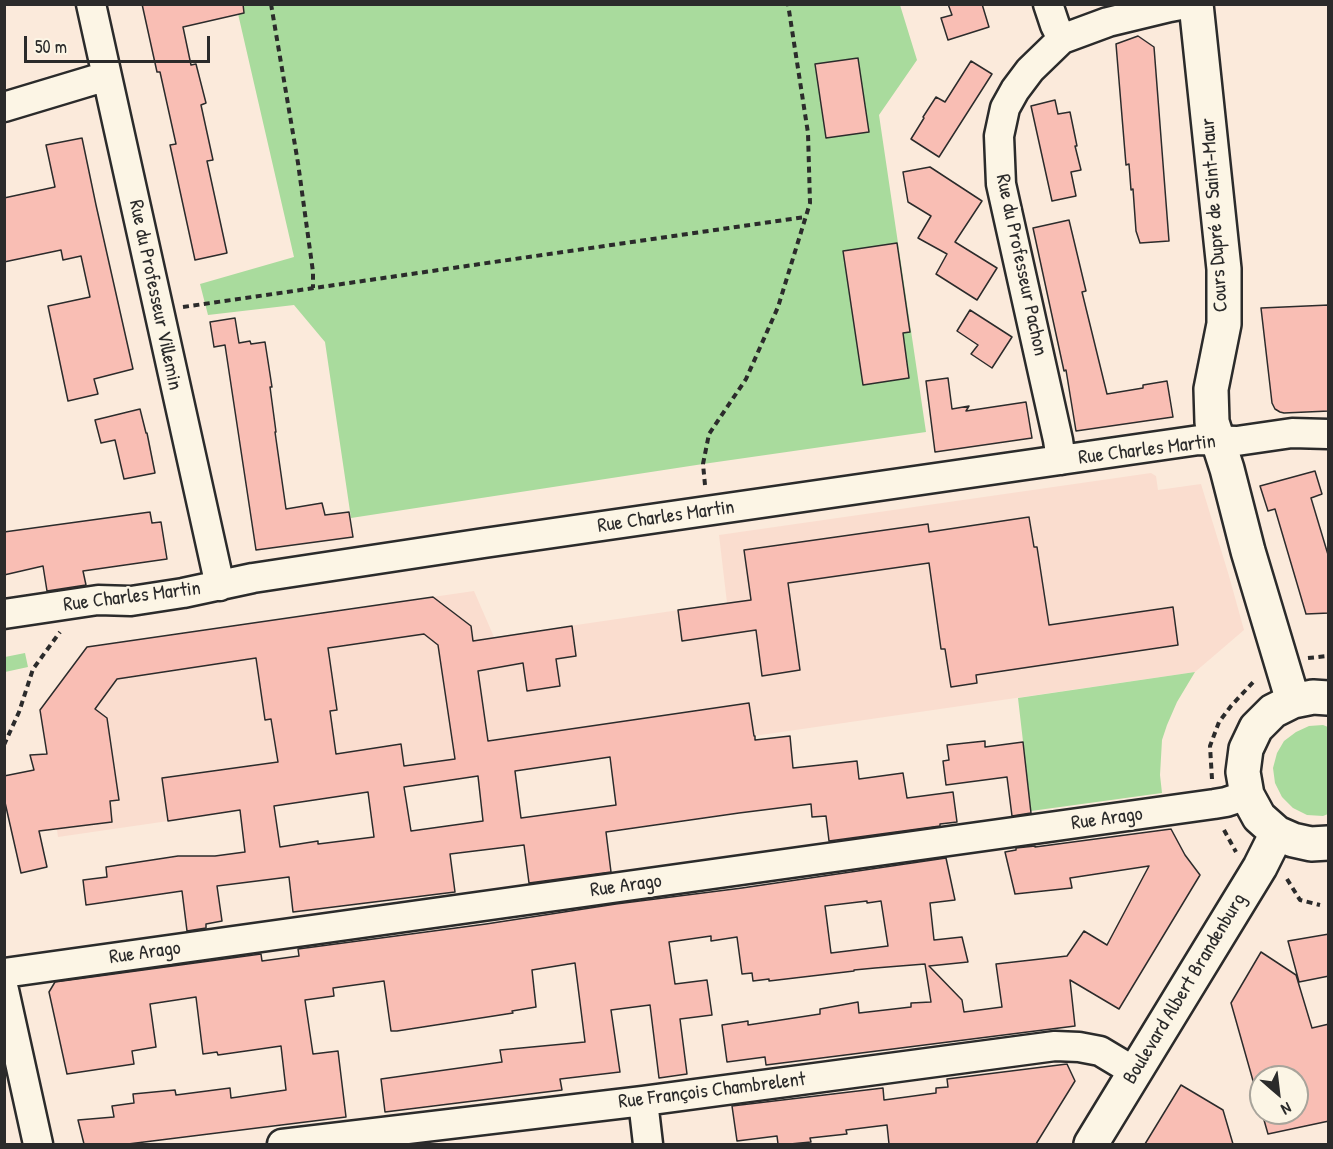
<!DOCTYPE html>
<html>
<head>
<meta charset="utf-8">
<style>
  body { margin:0 }
  #map { position:relative; width:1333px; height:1149px; overflow:hidden; background:#fbeadb; font-family:"Patrick Hand",sans-serif }
  canvas { display:block }
  .frame { position:absolute; inset:0; border:6px solid #2b2b2b; pointer-events:none }
  .north { position:absolute; left:1249px; top:1065px; width:60px; height:60px; box-sizing:border-box; background:#fcf5e5; border:2px solid #a8a49b; border-radius:50%; rotate:152deg; font-size:16px; font-weight:700; line-height:24px; text-align:center; color:#2b2b2b }
  .north::after { content:''; display:block; margin:auto; width:21px; height:27px; background:#2b2b2b; clip-path:polygon(50% 0,100% 100%,50% 72%,0 100%) }
  .scale { position:absolute; left:24px; top:36px; width:186px; height:27px; box-sizing:border-box; border:3px solid #2b2b2b; border-top:0; padding-left:8px; font-size:18px; line-height:21px; white-space:nowrap; color:#2b2b2b; -webkit-text-stroke:4px #fcf5e5; paint-order:stroke }
</style>
</head>
<body>
<div id="map">
<canvas width="1333" height="1149"></canvas>
<div class="frame"></div>
<div class="north">N</div>
<div class="scale">50 m</div>
</div>
<script>
const ctx = document.querySelector('canvas').getContext('2d');
ctx.lineJoin = 'round';
function fill(path, color) {
  ctx.fillStyle = color;
  ctx.fill(path, 'evenodd');
}
function shape(rows) {
  const path = new Path2D();
  for (const r of rows) {
    path.moveTo(r[0], r[1]);
    for (let i = 2; i < r.length; i += 2) path.lineTo(r[i], r[i + 1]);
  }
  return path;
}
function stroke(path, color, width, dash) {
  ctx.strokeStyle = color;
  ctx.lineWidth = width;
  ctx.lineCap = dash ? 'butt' : 'round';
  ctx.setLineDash(dash || []);
  ctx.stroke(path);
}
function drawText(font, color, halo, rows, align = 'center') {
  ctx.font = font + ' "Patrick Hand",sans-serif';
  ctx.lineWidth = 5;
  ctx.setLineDash([]);
  ctx.textBaseline = 'middle';
  ctx.strokeStyle = halo;
  ctx.fillStyle = color;
  for (const [text, x, y, turn = 0] of rows) {
    ctx.save();
    ctx.translate(x, y);
    ctx.rotate((+turn || 0) * Math.PI / 180);
    ctx.textAlign = isNaN(turn) ? turn : align;
    if (halo) ctx.strokeText(text, 0, 0);
    ctx.fillText(text, 0, 0);
    ctx.restore();
  }
}
const built = shape([
  [1151,473,1156,476,1158,490,1201,484,1229,576,1244,630,1195,672,58,837,40,710,87,647,474,591,494,637,727,603,719,535]
]);
const green = shape([
  [236,5,900,5,917,60,879,115,926,432,703,464,351,518,325,342,294,305,208,315,200,284,294,257],
  [25,653,28,667,5,672,5,657],
  [1195,672,1177,702,1167,725,1162,740,1160,775,1162,793,1031,811,1018,698],
  [1323,725,1328,727,1328,814,1323,816,1307,815,1293,808,1282,797,1275,783,1273,768,1277,753,1284,741,1296,732,1309,726]
]);
const building = shape([
  [142,4,243,4,244,13,183,27,191,65,196,64,206,103,201,105,213,160,207,161,227,253,195,260,170,145,176,144,160,72,157,72,142,4],
  [948,4,982,4,989,27,948,40,941,18,952,15,948,4],
  [1138,36,1154,47,1169,241,1140,243,1136,231,1133,189,1131,190,1129,164,1126,165,1116,44,1138,36],
  [858,58,869,132,826,138,815,64,858,58],
  [971,61,992,74,939,157,911,139,924,118,923,117,936,97,945,102,971,61],
  [1055,100,1058,114,1070,112,1077,146,1075,146,1081,170,1071,172,1076,196,1052,201,1031,106,1055,100],
  [82,138,96,205,133,369,94,379,98,394,68,401,48,306,90,297,81,256,63,260,61,250,4,262,4,198,55,187,46,145,82,138],
  [930,167,982,201,955,242,997,268,977,300,936,274,947,254,918,238,931,216,908,202,903,172,930,167],
  [1069,220,1086,291,1082,292,1107,394,1143,388,1143,385,1167,381,1173,417,1076,431,1066,370,1064,371,1033,228,1069,220],
  [897,243,910,332,903,333,909,378,863,385,843,251,897,243],
  [1329,305,1329,411,1284,413,1280,412,1275,409,1272,403,1261,308,1329,305],
  [970,310,1012,337,992,368,971,354,978,345,957,331,970,310],
  [235,318,239,343,250,341,251,344,265,342,272,387,270,387,276,432,275,432,286,509,322,503,325,515,349,512,353,537,256,550,225,345,214,347,210,322,235,318],
  [948,378,952,409,969,406,966,411,1026,402,1032,438,935,452,926,381,948,378],
  [140,409,146,433,147,433,155,473,124,479,115,440,101,443,95,420,140,409],
  [1315,471,1322,494,1311,498,1329,558,1329,613,1306,614,1275,509,1268,511,1260,486,1315,471],
  [150,512,152,523,161,522,167,559,83,571,86,585,47,591,43,566,4,575,4,532,150,512],
  [1029,517,1034,547,1037,547,1049,625,1173,607,1178,645,976,675,977,683,951,687,945,649,941,649,929,563,788,583,800,670,762,676,756,630,682,641,678,610,751,600,744,550,928,524,929,532,1029,517],
  [433,597,471,626,473,641,572,626,576,656,556,659,560,686,527,691,523,663,478,671,488,741,749,703,754,736,755,736,755,740,790,736,793,768,857,761,859,779,903,773,907,798,953,792,957,822,940,824,940,826,829,841,826,816,812,817,811,804,739,813,606,832,611,872,529,883,524,845,450,854,455,892,293,912,289,877,217,886,222,921,206,924,206,928,187,931,182,891,86,905,83,880,107,877,106,867,178,856,215,856,245,852,240,810,168,821,162,778,278,762,271,719,265,720,256,658,117,679,95,709,107,718,119,800,110,801,112,822,39,831,47,867,21,873,4,798,4,776,34,770,30,755,47,754,40,710,87,647,433,597],
  [424,634,438,645,455,759,404,766,401,744,336,754,330,711,337,710,328,648,424,634],
  [610,757,616,805,521,818,515,771,610,757],
  [478,776,483,821,411,831,404,787,478,776],
  [368,792,374,837,318,844,318,841,280,847,274,806,368,792],
  [985,741,985,747,1023,742,1031,813,1012,816,1007,777,946,785,943,761,949,760,947,745,985,741],
  [1171,829,1185,855,1200,875,1119,1009,1070,980,1075,1026,766,1065,765,1057,727,1062,722,1025,748,1021,748,1025,820,1014,820,1009,858,1002,859,1013,911,1007,911,1003,931,1002,925,964,875,968,854,970,854,971,769,981,769,979,753,981,752,973,742,974,737,937,711,941,711,936,669,942,675,984,707,980,712,1015,680,1019,687,1074,659,1078,650,1005,611,1010,620,1072,560,1079,562,1090,385,1112,381,1079,502,1062,500,1050,585,1042,575,963,532,970,536,1007,512,1011,513,1013,397,1031,391,1031,384,981,333,988,334,996,305,1000,313,1054,338,1051,346,1117,128,1144,84,1144,78,1120,114,1117,112,1106,134,1103,133,1094,175,1090,176,1095,230,1088,231,1098,286,1090,281,1046,218,1055,217,1052,203,1054,196,997,150,1004,156,1047,132,1051,134,1064,67,1074,49,992,55,982,261,954,262,961,299,956,298,949,486,924,616,904,742,888,946,858,955,900,930,903,934,940,962,937,968,962,929,966,962,1000,964,1012,1002,1007,996,964,1067,956,1084,931,1107,945,1149,866,1070,878,1072,888,1015,894,1005,852,1016,850,1016,848,1035,846,1035,847,1171,829],
  [867,901,867,903,881,901,888,946,831,953,825,906,867,901],
  [1329,934,1329,976,1299,982,1288,941,1329,934],
  [1261,952,1296,975,1312,1028,1329,1024,1329,1121,1268,1134,1262,1113,1297,1113,1297,1077,1261,1077,1261,1109,1231,1003,1261,952],
  [1067,1064,1075,1081,1036,1144,889,1144,887,1125,846,1130,847,1134,810,1138,811,1142,790,1144,778,1144,777,1136,737,1141,732,1106,883,1088,884,1100,936,1093,936,1088,948,1087,947,1079,1067,1064],
  [1181,1085,1223,1110,1233,1144,1145,1144,1181,1085]
]);
const path = shape([
  [271,4,298,163,313,272,313,288],
  [183,307,805,217],
  [705,485,703,464,709,434,746,379,778,307,810,203,808,133,788,4],
  [1308,658,1328,656],
  [4,745,19,712,33,669,60,632],
  [1212,779,1210,746,1219,722,1231,706,1256,679],
  [1224,830,1236,852],
  [1287,879,1300,900,1320,905]
]);
const street = shape([
  [91,4,220,586],
  [1048,4,1055,25,1062,39],
  [4,107,107,76],
  [1061,460,1058,440,1001,184,999,136,1005,108,1015,90,1030,70,1062,39,1108,22,1170,7,1186,4],
  [4,614,98,600,131,601,183,593,253,578,484,543,1199,440,1237,441,1292,433,1328,434],
  [4,973,1214,804,1226,802,1247,795],
  [4,990,38,1144],
  [643,1101,648,1144],
  [282,1144,643,1101,1055,1046,1079,1047,1100,1051,1135,1072]
]);
const secondary = shape([
  [1196,4,1224,269,1224,324,1211,389,1212,422,1227,469,1248,551,1293,701],
  [1328,698,1313,697,1293,701,1273,711,1256,728,1246,749,1243,772,1247,795,1259,817,1277,833,1293,840,1311,844,1328,843],
  [1091,1144,1260,867,1277,833]
]);
const streetNames = [
  ["Cours Dupré de Saint-Maur",1215,215,-94],
  ["Rue du Professeur Pachon",1021,265,78],
  ["Rue du Professeur Villemin",155,295,78],
  ["Rue Charles Martin",1147,450,-7],
  ["Rue Charles Martin",666,517,-8],
  ["Rue Charles Martin",132,597,-7],
  ["Rue Arago",1107,819,-8],
  ["Rue Arago",626,886,-8],
  ["Rue Arago",145,953,-8],
  ["Boulevard Albert Brandenburg",1185,989,-59],
  ["Rue François Chambrelent",712,1091,-7]
];
fill(built, '#faddcf');
fill(green, '#a9db9d');
fill(building, '#f9beb4');
stroke(building, '#2b2b2b', 1.5);
stroke(street, '#2b2b2b', 33);
stroke(secondary, '#2b2b2b', 38);
stroke(path, '#2b2b2b', 4, [6, 4.5]);
stroke(street, '#fcf5e5', 28);
stroke(secondary, '#fcf5e5', 33);
drawText('20px', '#2b2b2b', '#fcf5e5', streetNames);
</script>
</body>
</html>
